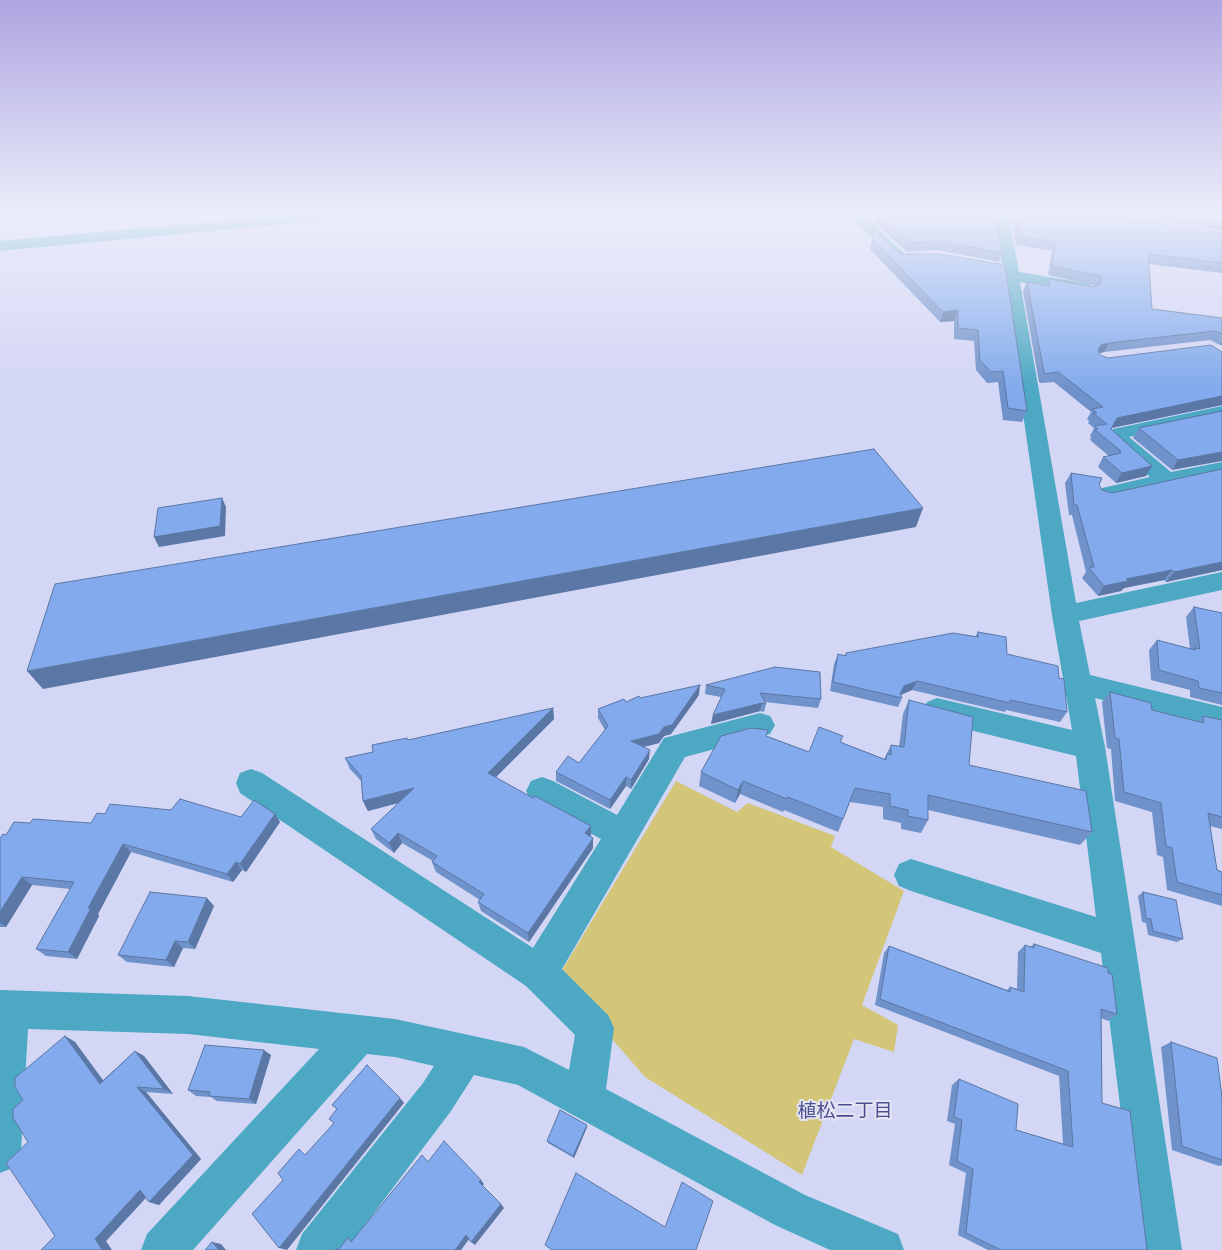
<!DOCTYPE html>
<html>
<head>
<meta charset="utf-8">
<style>
  body { margin:0 }
  canvas { display:block; background:#d3d6f5 }
</style>
</head>
<body>
<canvas width="1222" height="1250"></canvas>
<script>
const ctx = document.querySelector('canvas').getContext('2d');
ctx.lineJoin = 'round';
function fill(path, color) {
  ctx.fillStyle = color;
  ctx.fill(path, 'evenodd');
}
function shape(rows) {
  const path = new Path2D();
  for (const r of rows) {
    path.moveTo(r[0], r[1]);
    for (let i = 2; i < r.length; i += 2) path.lineTo(r[i], r[i + 1]);
  }
  return path;
}
function stroke(path, color, width, dash) {
  ctx.strokeStyle = color;
  ctx.lineWidth = width;
  ctx.lineCap = dash ? 'butt' : 'round';
  ctx.setLineDash(dash || []);
  ctx.stroke(path);
}
function drawText(font, color, halo, rows, align = 'center') {
  ctx.font = font + ' Karla,"Noto Sans JP",sans-serif';
  ctx.lineWidth = 4;
  ctx.setLineDash([]);
  ctx.textBaseline = 'middle';
  ctx.strokeStyle = halo;
  ctx.fillStyle = color;
  for (const [text, x, y, turn = 0] of rows) {
    ctx.save();
    ctx.translate(x, y);
    ctx.rotate((+turn || 0) * Math.PI / 180);
    ctx.textAlign = isNaN(turn) ? turn : align;
    if (halo) ctx.strokeText(text, 0, 0);
    ctx.fillText(text, 0, 0);
    ctx.restore();
  }
}
const green = shape([
  [676,781,737,812,748,803,835,836,831,847,904,891,862,1005,898,1025,894,1052,854,1039,802,1175,645,1077,558,977]
]);
const minor = shape([
  [320,212,379,212,372,216,0,251,0,241,320,212],
  [845,212,861,212,904,253,907,256,904,259,894,259,845,212],
  [994,212,1008,212,1019,272,1085,283,1091,285,1093,288,1091,291,1085,293,1020,282,1076,603,1222,572,1222,590,1079,621,1090,675,1222,707,1222,731,1095,698,1105,747,1182,1250,1138,1250,1101,953,911,891,899,886,894,875,899,864,911,859,1096,917,1076,756,937,722,927,718,923,710,927,702,937,698,1072,730,1052,615,994,212],
  [1222,406,1222,418,1129,437,1171,472,1222,462,1222,476,1106,501,1098,499,1095,494,1098,489,1150,477,1110,442,1107,438,1113,429,1222,406],
  [760,713,770,716,775,725,770,734,685,757,562,969,608,1015,614,1028,606,1089,805,1195,898,1234,904,1250,830,1250,775,1225,518,1085,474,1075,451,1111,346,1250,296,1250,302,1234,423,1083,434,1066,395,1057,367,1054,193,1250,141,1250,147,1234,319,1049,188,1034,28,1029,21,1152,15,1167,0,1173,0,990,188,996,395,1019,524,1047,569,1070,575,1035,526,986,240,793,236,783,240,773,251,769,262,773,533,948,601,839,531,801,526,791,531,781,542,777,553,781,617,815,664,738,760,713]
]);
const wall = shape([
  [877,212,1002,253,999,262,937,250,907,252,875,223],
  [1009,212,1087,212,1222,233,1222,273,1149,264,1152,309,1222,318,1222,346,1210,340,1104,352,1099,353,1100,355,1108,358,1222,352,1222,405,1112,428,1111,429,1152,466,1146,476,1116,483,1098,467,1103,457,1109,456,1090,440,1091,437,1090,436,1094,428,1088,423,1089,421,1087,419,1091,412,1054,382,1041,383,1039,382,1023,291,1027,282,1048,285,1050,279,1093,287,1096,286,1048,275,1052,251,1016,245],
  [1109,212,1222,212,1222,231],
  [874,230,900,254,940,254,1027,411,1022,422,1003,420,998,382,987,383,976,370,974,341,954,339,954,321,940,322,870,249],
  [1222,411,1172,470,1133,438,1139,428],
  [1222,469,1222,570,1166,582,1164,580,1124,588,1121,591,1098,596,1082,578,1086,572,1072,515,1069,515,1065,483,1071,473,1099,485,1102,490,1112,493],
  [1194,607,1222,613,1222,705,1190,697,1190,690,1151,680,1149,650,1157,640,1190,649,1186,617],
  [978,632,1007,654,1059,678,1067,712,1060,722,1006,710,1005,712,912,690,901,695,902,698,898,707,830,691,834,664,838,654,845,656,846,653,975,637],
  [706,685,821,699,818,708,765,702,766,704,764,712,760,711,711,724,713,715,721,697,705,694],
  [1110,692,1152,710,1198,722,1203,716,1222,720,1222,829,1210,826,1217,870,1222,872,1222,906,1167,890,1163,857,1157,855,1152,812,1115,801,1111,749,1107,748,1102,702],
  [699,695,671,734,664,736,659,743,644,747,649,759,631,789,626,786,610,809,556,781,556,772,579,763,605,730,598,718,598,709,626,702],
  [909,700,969,765,1092,832,1080,845,928,810,928,820,921,833,901,829,901,823,883,819,883,807,850,802,838,832,784,810,783,812,740,794,735,803,699,786,701,772,767,736,809,752,840,742,884,759,891,745,899,747,903,714],
  [553,708,554,719,496,777,591,836,593,848,529,942,481,911,478,902,480,900,436,872,432,862,433,861,402,843,394,853,376,839,371,829,398,803,368,811,363,801,361,781,350,769,345,758,373,752,408,740],
  [105,814,241,817,275,814,280,822,246,872,242,870,233,882,131,852,98,914,99,916,77,959,46,956,36,949,70,889,32,885,6,927,0,927,0,838,30,823,91,823],
  [1143,892,1183,939,1177,942,1148,935,1146,923,1142,922,1138,896],
  [214,906,195,949,183,948,174,967,127,962,118,955],
  [1034,944,1108,973,1117,1014,1108,1021,1101,1018,1102,1103,1147,1250,988,1250,958,1235,966,1173,949,1165,955,1124,947,1121,952,1085,959,1079,1016,1130,1063,1144,1059,1076,875,1005,884,953,889,946,1007,990,1010,987,1017,989,1018,952,1025,945,1030,947],
  [65,1036,75,1042,103,1080,135,1051,144,1056,173,1094,146,1092,201,1159,159,1205,149,1202,146,1198,106,1241,55,1236,28,1142],
  [1171,1042,1222,1097,1222,1165,1219,1166,1172,1150,1161,1047],
  [271,1055,256,1104,217,1101,211,1097,196,1096,188,1090],
  [587,1125,587,1127,574,1158,548,1143,547,1141]
]);
const shadedWall = shape([
  [958,310,954,321,940,322,943,312],
  [1109,343,1104,352,1096,354,1098,350,1101,345],
  [1222,396,1222,405,1111,428,1117,418],
  [1222,452,1222,461,1172,470,1178,460],
  [1152,466,1146,476,1116,483,1122,473],
  [222,498,226,507,225,536,159,547,154,537],
  [923,508,916,527,43,689,27,671],
  [1222,562,1222,570,1166,582,1174,572],
  [1172,570,1164,580,1124,588,1121,591,1098,596,1104,586,1126,579],
  [917,681,912,690,900,695,899,698,904,686],
  [700,685,699,695,671,734,664,736,659,743,630,750,631,741,664,727],
  [762,703,760,711,711,724,713,715],
  [553,708,554,719,490,783,488,773],
  [650,750,649,759,631,789,631,780],
  [626,777,626,786,610,809,610,800],
  [743,781,740,794,735,803,738,790],
  [414,788,417,798,368,811,363,801],
  [275,814,280,822,246,872,240,864],
  [591,826,591,836,586,843,585,833],
  [398,833,402,843,394,853,389,843],
  [593,838,593,848,529,942,528,933],
  [123,844,131,852,98,914,99,916,77,959,68,952,88,908],
  [236,862,242,870,233,882,227,874],
  [22,877,32,885,6,927,0,923,0,912],
  [207,898,214,906,195,949,188,942],
  [175,941,183,948,174,967,166,960],
  [65,1036,75,1042,109,1089,100,1084],
  [264,1050,271,1055,256,1104,249,1099],
  [135,1051,144,1056,173,1094,164,1089],
  [137,1087,146,1092,201,1159,159,1205,149,1202],
  [400,1098,404,1103,287,1250,279,1248],
  [587,1125,587,1127,574,1158,573,1156],
  [481,1180,484,1184,482,1187,479,1182],
  [140,1190,150,1193,106,1241,112,1250,102,1250,95,1239],
  [501,1204,504,1208,475,1245,471,1242],
  [466,1235,470,1238,461,1250,455,1250],
  [212,1242,221,1244,226,1250,219,1250]
]);
const building = shape([
  [877,212,996,212,1002,253,940,241,909,243,877,214,877,212],
  [1014,212,1087,212,1222,233,1222,263,1148,254,1152,309,1222,318,1222,334,1215,331,1109,343,1101,345,1098,350,1100,355,1108,358,1211,345,1222,352,1222,396,1117,418,1111,429,1152,466,1122,473,1103,457,1121,453,1119,451,1121,451,1095,430,1098,429,1095,426,1107,424,1093,413,1097,413,1092,409,1103,407,1058,372,1046,374,1044,372,1027,282,1049,286,1050,279,1093,287,1099,285,1102,281,1100,276,1052,266,1056,242,1019,236,1014,212],
  [1165,212,1222,212,1222,222,1165,212],
  [874,230,900,254,940,254,1005,265,1027,411,1008,408,1003,371,991,372,980,360,978,330,958,328,958,310,943,312,872,239,874,230],
  [1222,411,1222,452,1178,460,1139,428,1222,411],
  [874,449,923,508,27,671,55,584,874,449],
  [1222,469,1222,562,1174,572,1172,570,1126,579,1128,581,1104,586,1089,568,1094,567,1077,505,1074,505,1071,473,1102,478,1099,485,1102,490,1112,493,1222,469],
  [222,498,220,526,154,537,158,508,222,498],
  [1194,607,1222,613,1222,693,1199,688,1198,681,1159,670,1157,640,1195,650,1194,648,1200,649,1194,607],
  [978,632,1006,637,1007,654,1058,666,1059,678,1064,679,1067,712,1010,700,1010,703,917,681,904,686,900,694,902,698,833,682,838,654,846,656,846,653,953,633,978,637,978,632],
  [775,667,820,672,821,699,760,693,766,704,762,703,713,715,725,689,706,685,775,667],
  [700,685,672,725,664,727,659,734,631,741,650,750,631,780,626,777,610,800,556,772,568,756,579,763,608,726,598,709,624,699,626,702,639,696,640,698,700,685],
  [1110,692,1151,703,1152,710,1204,723,1203,716,1222,720,1222,817,1208,813,1217,870,1222,872,1222,895,1177,882,1172,848,1166,846,1161,803,1124,792,1119,739,1115,738,1110,692],
  [909,700,973,717,969,765,1086,791,1092,832,928,795,928,820,908,816,908,810,890,806,890,794,855,788,843,819,788,797,787,799,743,781,738,790,701,772,721,736,751,728,768,730,766,736,809,752,819,727,843,736,840,742,886,760,887,754,891,755,891,745,904,747,909,700],
  [553,708,488,773,533,798,535,796,591,826,585,833,593,838,528,933,478,902,484,894,432,862,437,856,398,833,389,843,371,829,414,788,363,801,361,776,345,758,373,752,372,745,407,738,408,740,553,708],
  [180,799,241,817,254,800,275,814,240,864,236,862,227,874,123,844,88,908,91,908,68,952,36,949,74,882,22,877,0,912,0,838,3,834,6,835,14,822,30,823,33,819,91,823,97,813,105,814,110,804,171,810,180,799],
  [150,892,207,898,188,942,175,941,166,960,118,955,150,892],
  [1143,892,1176,900,1183,939,1153,931,1151,919,1146,918,1143,892],
  [1034,944,1108,968,1108,973,1112,974,1117,1014,1101,1009,1102,1103,1130,1111,1147,1250,1001,1250,966,1233,973,1169,957,1161,962,1120,954,1117,959,1079,1018,1104,1016,1130,1073,1147,1068,1071,880,999,889,946,1010,992,1010,987,1024,992,1025,945,1034,948,1034,944],
  [65,1036,100,1084,135,1051,164,1089,137,1087,193,1155,149,1202,140,1190,95,1239,102,1250,41,1250,55,1236,6,1163,28,1142,13,1118,13,1109,23,1100,15,1087,15,1078,65,1036],
  [1171,1042,1217,1058,1222,1097,1222,1160,1182,1146,1171,1042],
  [205,1045,264,1050,249,1099,209,1096,210,1092,188,1090,205,1045],
  [367,1065,400,1098,279,1248,252,1214,283,1180,278,1173,299,1149,305,1155,334,1123,329,1119,337,1109,332,1105,367,1065],
  [560,1110,587,1125,573,1156,547,1141,560,1110],
  [444,1141,481,1180,479,1182,501,1204,471,1242,466,1235,455,1250,335,1250,340,1248,348,1237,351,1242,422,1155,428,1162,444,1141],
  [576,1173,665,1227,682,1182,713,1201,696,1250,552,1250,545,1245,576,1173],
  [212,1242,219,1250,205,1250,212,1242]
]);
const nearNeighbourhoodnames = [
  ["植松二丁目",845,1112]
];
fill(green, '#d3c679');
fill(minor, '#4ca8c3');
fill(wall, '#7092cb');
fill(shadedWall, '#5b77a5');
fill(building, '#82aaec');
stroke(building, '#5b77a5', 1);
const sky = ctx.createLinearGradient(0, 0, 0, 388);
sky.addColorStop(0, '#aea6e1');
sky.addColorStop(0.55, '#ebedfa');
sky.addColorStop(1, '#ebedfa00');
ctx.fillStyle = sky;
ctx.fillRect(0, 0, 1222, 388);
drawText('19px', '#4c4e90', '#e3e5f4', nearNeighbourhoodnames);
</script>
</body>
</html>
